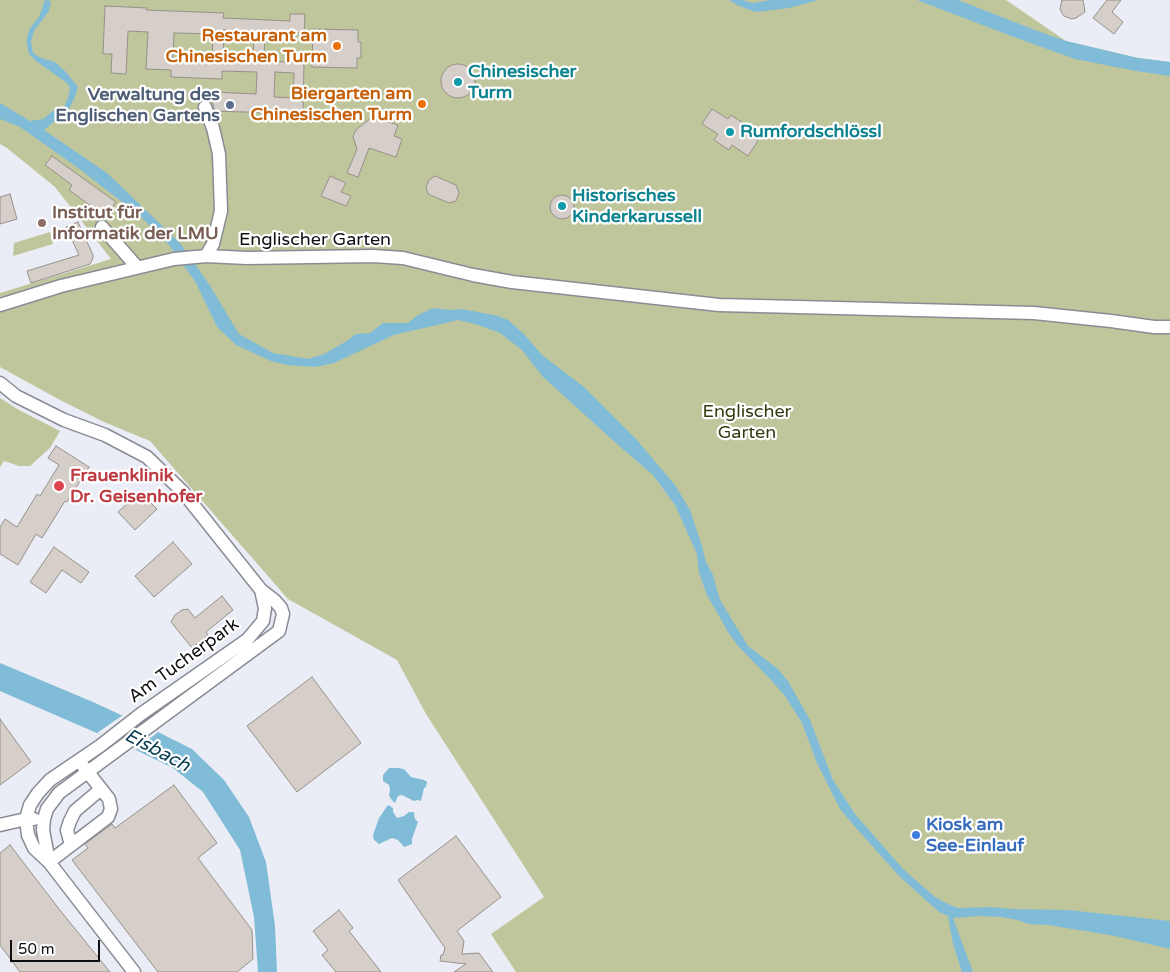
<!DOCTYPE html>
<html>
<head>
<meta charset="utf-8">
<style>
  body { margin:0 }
  #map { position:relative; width:1170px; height:972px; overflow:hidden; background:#eaedf5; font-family:"Varela Round",sans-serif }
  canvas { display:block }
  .scale { position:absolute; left:10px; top:940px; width:90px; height:22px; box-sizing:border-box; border:2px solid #0e0f12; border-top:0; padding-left:6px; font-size:15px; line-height:18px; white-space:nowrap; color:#0e0f12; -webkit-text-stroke:4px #fff; paint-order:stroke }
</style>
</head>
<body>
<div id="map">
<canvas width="1170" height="972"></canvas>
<div class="scale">50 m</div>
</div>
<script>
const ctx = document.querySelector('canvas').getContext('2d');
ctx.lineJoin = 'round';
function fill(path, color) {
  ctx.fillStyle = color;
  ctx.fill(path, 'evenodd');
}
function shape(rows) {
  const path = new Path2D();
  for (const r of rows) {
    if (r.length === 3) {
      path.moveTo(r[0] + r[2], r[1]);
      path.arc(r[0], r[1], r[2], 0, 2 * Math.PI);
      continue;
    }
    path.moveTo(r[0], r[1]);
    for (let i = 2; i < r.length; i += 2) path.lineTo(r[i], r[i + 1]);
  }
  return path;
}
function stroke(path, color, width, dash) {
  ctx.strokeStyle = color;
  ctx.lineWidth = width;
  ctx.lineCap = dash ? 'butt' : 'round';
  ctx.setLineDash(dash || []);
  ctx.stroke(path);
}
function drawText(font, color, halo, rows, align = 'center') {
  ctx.font = font + ' "Varela Round",sans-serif';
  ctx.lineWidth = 4.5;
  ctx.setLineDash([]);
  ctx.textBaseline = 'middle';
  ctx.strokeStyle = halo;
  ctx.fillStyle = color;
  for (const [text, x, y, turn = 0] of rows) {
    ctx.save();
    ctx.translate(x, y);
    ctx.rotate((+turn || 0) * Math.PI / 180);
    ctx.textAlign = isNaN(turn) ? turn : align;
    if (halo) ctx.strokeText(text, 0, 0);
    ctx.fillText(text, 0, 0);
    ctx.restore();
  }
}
const green = shape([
  [0,0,1006,0,1066,41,1138,58,1170,62,1170,972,516,972,491,934,544,897,426,714,397,660,288,599,150,441,104,422,60,400,0,367,0,293,111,259,55,187,7,148,0,144],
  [50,232,53,244,13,256,14,243],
  [0,398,19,410,60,431,50,448,30,466,19,466,4,461,0,467]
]);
const water = shape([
  [45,0,51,1,49,11,34,31,31,42,33,53,41,58,55,62,66,72,78,87,75,97,69,109,44,130,107,173,180,243,209,284,239,334,273,353,308,359,324,354,345,342,356,334,370,333,383,323,408,323,418,315,433,308,450,310,462,309,498,316,508,320,524,334,542,355,584,387,636,439,675,485,690,510,702,546,706,562,713,575,720,600,748,646,778,669,788,681,810,720,833,780,855,814,903,869,935,897,950,905,958,908,991,907,1012,909,1068,910,1170,921,1170,949,1115,936,1048,925,1028,924,1018,920,1001,917,981,916,953,918,973,972,962,972,953,944,948,916,939,912,900,877,856,828,840,809,817,763,802,723,785,696,770,679,738,646,728,632,707,595,699,573,697,554,675,505,653,475,617,444,543,377,522,350,500,333,475,324,458,320,394,335,334,363,315,367,287,365,271,361,236,345,217,327,196,283,170,246,139,215,78,168,20,127,0,119,0,103,30,121,43,119,53,111,64,107,68,98,70,88,67,83,36,61,29,54,27,46,27,37,30,28,39,17],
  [729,0,743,0,752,3,771,0,818,0,789,8,756,12,739,6],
  [917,0,958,0,1035,30,1066,41,1138,58,1170,62,1170,76,1136,71,1075,59,1011,36],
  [0,663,93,702,158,732,192,749,224,780,249,817,266,862,275,926,277,972,258,972,254,917,240,850,203,792,173,768,136,750,0,691],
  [389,768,398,768,404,769,411,777,424,780,427,782,426,787,424,788,421,801,418,800,414,801,402,795,398,796,395,803,391,799,389,795,390,790,389,785,383,781,383,775],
  [388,805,393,808,393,812,397,818,404,816,409,812,414,812,415,819,418,822,412,839,412,844,404,847,398,840,392,838,379,844,374,840,373,835,379,818]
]);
const pier = shape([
  [123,715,158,732,136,750,97,733]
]);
const building = shape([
  [1062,0,1083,0,1085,12,1076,18,1072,19,1064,16,1062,13,1060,9,1062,0],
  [1107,0,1121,0,1112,12,1123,22,1114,34,1093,18,1107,0],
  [105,6,147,8,146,10,224,13,223,18,290,21,290,14,305,14,304,33,265,31,264,61,304,63,303,114,215,111,213,105,213,92,256,94,257,72,222,71,222,79,171,77,171,70,146,69,148,32,128,31,126,74,111,73,112,54,103,54,105,6],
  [224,30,254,31,253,61,223,60,224,30],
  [174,33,213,34,212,60,173,59,174,33],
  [275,72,294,73,293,98,274,97,275,72],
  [313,29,358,30,358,42,361,42,361,58,357,58,357,68,312,67,313,29],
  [458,81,17],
  [712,109,728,119,731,115,746,125,743,130,758,141,748,156,732,145,729,150,714,140,718,134,702,124,712,109],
  [372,117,398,125,394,136,402,139,396,157,369,148,358,177,347,173,357,149,353,137,356,130,372,117],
  [52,156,116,202,106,217,69,190,72,185,45,165,52,156],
  [330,176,346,183,341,192,351,196,346,206,321,196,330,176],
  [435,176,456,185,459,193,456,201,449,203,428,194,426,187,429,180,435,176],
  [10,194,17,219,0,224,0,197,10,194],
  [562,207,12],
  [78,222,93,255,93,258,90,264,31,283,27,271,79,255,66,227,78,222],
  [56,446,89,467,67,502,65,501,42,538,36,534,18,565,0,554,0,527,5,519,17,527,37,494,40,496,59,465,48,458,56,446],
  [140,492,157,509,135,530,118,512,140,492],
  [173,542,192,564,154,597,135,576,173,542],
  [54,547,89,572,81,583,62,570,46,593,30,582,54,547],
  [222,596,233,610,206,632,208,635,192,648,171,622,175,615,182,610,188,609,195,618,222,596],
  [312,677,361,743,297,792,247,726,312,677],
  [0,719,31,762,0,785,0,719],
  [174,785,217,843,198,858,252,930,253,959,237,972,158,972,72,860,88,848,85,844,112,824,115,828,174,785],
  [456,836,501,897,457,931,464,941,462,954,479,953,493,972,454,972,466,964,440,961,441,955,443,955,445,948,398,880,456,836],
  [10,845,59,909,110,972,20,972,0,945,0,853,10,845],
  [339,910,353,928,349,931,381,972,336,972,322,955,328,950,313,931,339,910]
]);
const minor = shape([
  [205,107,213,128,219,154,221,211,213,244,206,256],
  [102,227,137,267],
  [0,305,61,286,174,259,206,256,247,258,373,256,403,258,473,275,512,282,719,305,1034,313,1111,321,1154,327,1170,327],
  [0,383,16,396,64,420,105,435,147,457,183,492,261,590,275,601,281,608,283,614,279,631,59,793,47,809,44,819,43,830,49,862],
  [0,825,26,819,34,819],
  [71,845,67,830,70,821,75,811,101,789],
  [49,862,108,817,111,809,109,799,83,766],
  [134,972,49,862,34,848,28,835,26,819,30,805,38,793,50,780,100,746,141,714,247,640,263,621,265,608,261,590]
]);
const markers = [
  [337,46,5,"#e8710a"],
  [458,82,5,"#0f9aa8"],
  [422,104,5,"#e8710a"],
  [230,105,5,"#5c6f8a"],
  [730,132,5,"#0f9aa8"],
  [562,206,5,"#0f9aa8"],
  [42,223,5,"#8d6e63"],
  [59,486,6,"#e0444e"],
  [916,835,5,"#3f7fe0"]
];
const foodNames = [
  ["Restaurant am",327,36],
  ["Chinesischen Turm",327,57],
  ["Biergarten am",412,94],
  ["Chinesischen Turm",412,115]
];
const cultureNames = [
  ["Chinesischer",468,72],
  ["Turm",468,93],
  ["Rumfordschlössl",740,132],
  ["Historisches",572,196],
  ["Kinderkarussell",572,217]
];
const serviceNames = [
  ["Verwaltung des",220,95],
  ["Englischen Gartens",220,116]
];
const educationNames = [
  ["Institut für",52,213],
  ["Informatik der LMU",52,234]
];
const streetNames = [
  ["Englischer Garten",315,240],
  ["Am Tucherpark",184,661,-36]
];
const parkNames = [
  ["Englischer",747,412],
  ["Garten",747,433]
];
const healthNames = [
  ["Frauenklinik",70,476],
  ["Dr. Geisenhofer",70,497]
];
const shopNames = [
  ["Kiosk am",926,825],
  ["See-Einlauf",926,846]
];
const waterNames = [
  ["Eisbach",157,751,28]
];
fill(green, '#c0c69c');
fill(water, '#80bcd7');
fill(pier, '#eaedf5');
fill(building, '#d6cfc9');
stroke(building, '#96908a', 1);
stroke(minor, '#898c94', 15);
stroke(minor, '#fff', 12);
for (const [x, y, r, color] of markers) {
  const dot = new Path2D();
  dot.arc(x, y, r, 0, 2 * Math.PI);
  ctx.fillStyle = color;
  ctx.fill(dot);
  stroke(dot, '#fff', 2);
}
drawText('bold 18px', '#c56008', '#fff', foodNames, 'right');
drawText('bold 18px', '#0d838f', '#fff', cultureNames, 'left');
drawText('bold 18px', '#4e5e75', '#fff', serviceNames, 'right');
drawText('bold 18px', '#785e54', '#fff', educationNames, 'left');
drawText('18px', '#0e0f12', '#fff', streetNames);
drawText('18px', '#35390f', '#fff', parkNames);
drawText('bold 18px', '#be3a42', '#fff', healthNames, 'left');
drawText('bold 18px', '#366cbe', '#fff', shopNames, 'left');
drawText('italic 19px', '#053b4e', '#fff', waterNames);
</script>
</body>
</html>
